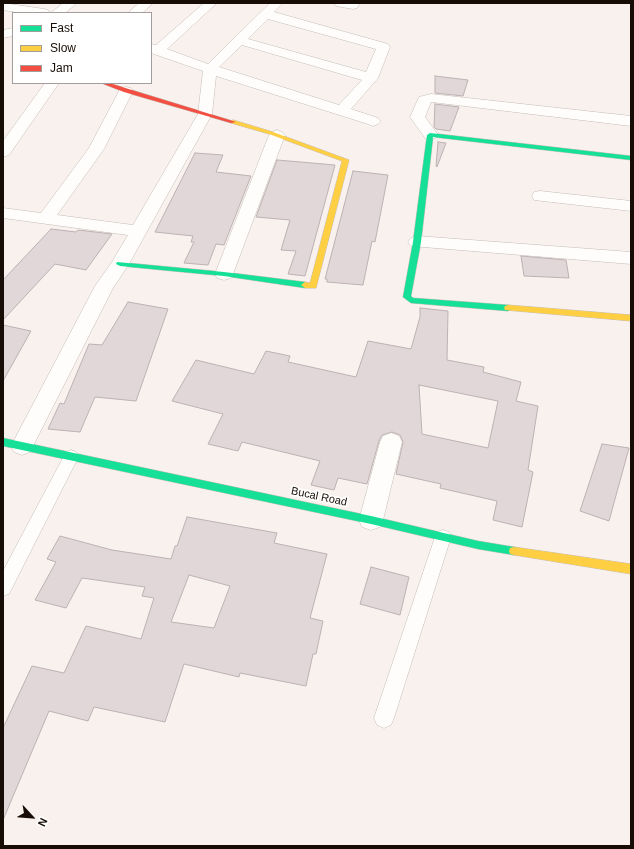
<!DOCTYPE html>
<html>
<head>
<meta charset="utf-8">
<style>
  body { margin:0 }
  #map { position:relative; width:634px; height:849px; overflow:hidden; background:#f9f1ed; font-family:Arial,sans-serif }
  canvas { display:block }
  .frame { position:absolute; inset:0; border:4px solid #180d06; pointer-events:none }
  .legend { position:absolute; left:12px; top:12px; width:140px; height:72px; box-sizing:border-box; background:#fff; border:1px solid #a39e9b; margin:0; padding:5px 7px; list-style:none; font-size:12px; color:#180d06 }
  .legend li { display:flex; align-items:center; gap:8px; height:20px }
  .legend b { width:20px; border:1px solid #a39e9b }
  .north { position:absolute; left:12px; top:797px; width:40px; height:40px; -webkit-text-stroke:3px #fff; paint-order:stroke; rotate:116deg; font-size:11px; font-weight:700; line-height:16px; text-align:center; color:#180d06 }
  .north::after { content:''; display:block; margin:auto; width:14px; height:18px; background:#180d06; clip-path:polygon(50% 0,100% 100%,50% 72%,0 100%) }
</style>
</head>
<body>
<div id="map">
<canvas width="634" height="849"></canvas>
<div class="frame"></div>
<ul class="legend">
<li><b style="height:5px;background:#16e098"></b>Fast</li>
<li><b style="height:5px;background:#ffcf43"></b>Slow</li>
<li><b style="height:5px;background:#f24e42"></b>Jam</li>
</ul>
<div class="north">N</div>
</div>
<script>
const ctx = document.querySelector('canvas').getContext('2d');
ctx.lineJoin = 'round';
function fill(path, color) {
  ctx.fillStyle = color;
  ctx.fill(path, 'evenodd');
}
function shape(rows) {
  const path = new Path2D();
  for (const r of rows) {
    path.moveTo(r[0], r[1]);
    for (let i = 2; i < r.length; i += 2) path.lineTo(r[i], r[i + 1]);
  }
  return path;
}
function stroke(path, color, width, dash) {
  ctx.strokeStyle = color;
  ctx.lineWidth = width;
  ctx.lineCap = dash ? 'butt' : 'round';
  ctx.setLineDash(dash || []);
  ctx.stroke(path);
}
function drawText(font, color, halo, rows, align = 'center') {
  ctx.font = font + ' Arial,sans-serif';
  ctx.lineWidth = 3.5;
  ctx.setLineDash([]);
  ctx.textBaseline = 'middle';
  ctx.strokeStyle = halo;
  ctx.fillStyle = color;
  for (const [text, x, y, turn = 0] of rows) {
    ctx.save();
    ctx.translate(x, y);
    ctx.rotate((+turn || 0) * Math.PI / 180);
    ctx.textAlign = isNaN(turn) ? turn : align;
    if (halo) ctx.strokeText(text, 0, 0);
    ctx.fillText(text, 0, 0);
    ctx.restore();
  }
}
const building = shape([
  [435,76,468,80,463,96,435,93,435,76],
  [435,104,459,107,450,131,436,129,434,127,435,104],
  [438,142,446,143,437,167,436,166,438,142],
  [195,153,223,155,216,172,251,176,224,245,216,244,208,265,184,263,194,242,191,242,193,236,155,232,195,153],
  [277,160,335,165,305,276,288,274,296,251,281,250,290,220,256,217,277,160],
  [353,171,388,175,375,242,372,241,363,285,327,282,327,279,325,279,353,171],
  [51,229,76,232,78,230,112,234,86,270,55,264,3,320,3,280,51,229],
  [521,256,566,260,569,278,524,276,521,256],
  [128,302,168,309,136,401,95,397,80,432,48,429,60,403,64,404,89,344,102,345,128,302],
  [420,308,448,311,447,360,484,367,483,372,521,382,516,401,538,406,528,470,533,472,522,527,493,520,497,501,440,488,441,484,396,474,403,442,400,435,392,432,382,435,379,441,367,484,338,478,334,490,311,485,320,461,242,442,238,451,208,444,223,414,172,401,196,360,254,374,266,351,290,356,288,362,356,377,368,341,411,349,420,317,420,308],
  [419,385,498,401,488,448,422,434,419,385],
  [3,325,31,331,3,381,3,325],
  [602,444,629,448,609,521,580,511,602,444],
  [187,517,277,533,274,543,327,554,310,618,323,621,316,654,313,654,306,686,240,673,239,677,184,664,165,722,94,707,88,721,49,711,3,820,3,728,32,666,64,673,86,626,141,639,154,598,142,596,145,587,82,578,66,608,35,600,56,562,47,559,60,536,112,550,171,559,175,546,177,546,187,517],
  [189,575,230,586,214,628,171,622,189,575],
  [371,567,409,577,400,615,360,604,371,567]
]);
const lane = shape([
  [71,450,76,452,79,456,9,594,3,596,3,571,66,452,71,450],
  [443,530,449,532,451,537,394,718,391,725,384,728,377,725,374,718,435,537,437,532,443,530]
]);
const street = shape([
  [3,3,44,9,48,10,50,13,22,13,3,10,3,3],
  [63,3,77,3,65,13,51,13,63,3],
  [139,3,153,3,142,13,128,13,139,3],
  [204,3,217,3,167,49,208,64,270,3,283,3,274,12,388,44,390,47,378,78,351,109,378,118,381,121,378,124,373,126,368,124,216,76,212,114,129,264,113,288,30,452,22,455,14,452,11,446,95,286,112,262,128,235,3,218,3,208,41,213,89,148,119,91,121,88,126,87,131,88,133,91,104,149,57,215,133,225,198,114,203,71,151,53,151,44,156,45,204,3],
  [268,19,376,49,366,72,248,39,268,19],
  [242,45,362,80,339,105,219,67,242,45],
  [334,3,358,3,359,5,357,8,353,9,336,6,334,3],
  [13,28,13,36,3,38,3,30,13,28],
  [45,83,59,83,9,155,3,157,3,141,45,83],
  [431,94,631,116,631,126,431,102,425,117,438,135,435,138,430,140,425,138,410,117,419,97,431,94],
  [277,130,282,132,285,135,233,274,231,278,224,280,217,278,215,274,269,135,272,132,277,130],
  [540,191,631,201,631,211,534,200,532,196,534,192,540,191],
  [417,236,631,252,631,264,411,246,408,242,411,238,417,236],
  [391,433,399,436,402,442,383,520,380,527,371,530,362,527,359,520,380,442,383,436,391,433]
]);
const fast = shape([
  [430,133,631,156,631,160,433,137,421,242,411,296,413,298,508,305,512,308,508,311,411,303,403,297,413,242,427,135,430,133],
  [117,262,224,272,305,282,309,285,305,288,224,276,120,266,116,264,117,262],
  [3,438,371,516,478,541,514,547,518,548,519,551,518,554,514,555,478,549,371,524,3,446,3,438]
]);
const slow = shape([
  [233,120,273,132,349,160,316,288,305,288,301,285,305,282,310,283,342,161,269,134,231,123,231,121,233,120],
  [508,305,631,315,631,321,505,310,504,308,505,306,508,305],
  [514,547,631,564,631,574,514,555,510,554,509,551,510,548,514,547]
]);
const jam = shape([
  [101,83,109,83,236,122,231,123,124,92,101,83]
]);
const streetNames = [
  ["Bucal Road",319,497,12]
];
fill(building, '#e1d6d8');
stroke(building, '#bcb1b3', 1);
stroke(lane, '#c5bcb5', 1);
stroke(street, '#c5bcb5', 1);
stroke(fast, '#c5bcb5', 1);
stroke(slow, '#c5bcb5', 1);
stroke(jam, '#c5bcb5', 1);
fill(lane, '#fefdfc');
fill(street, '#fefdfc');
fill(fast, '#16e098');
fill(slow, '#ffcf43');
fill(jam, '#f24e42');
drawText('11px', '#180d06', '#fff', streetNames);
</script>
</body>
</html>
